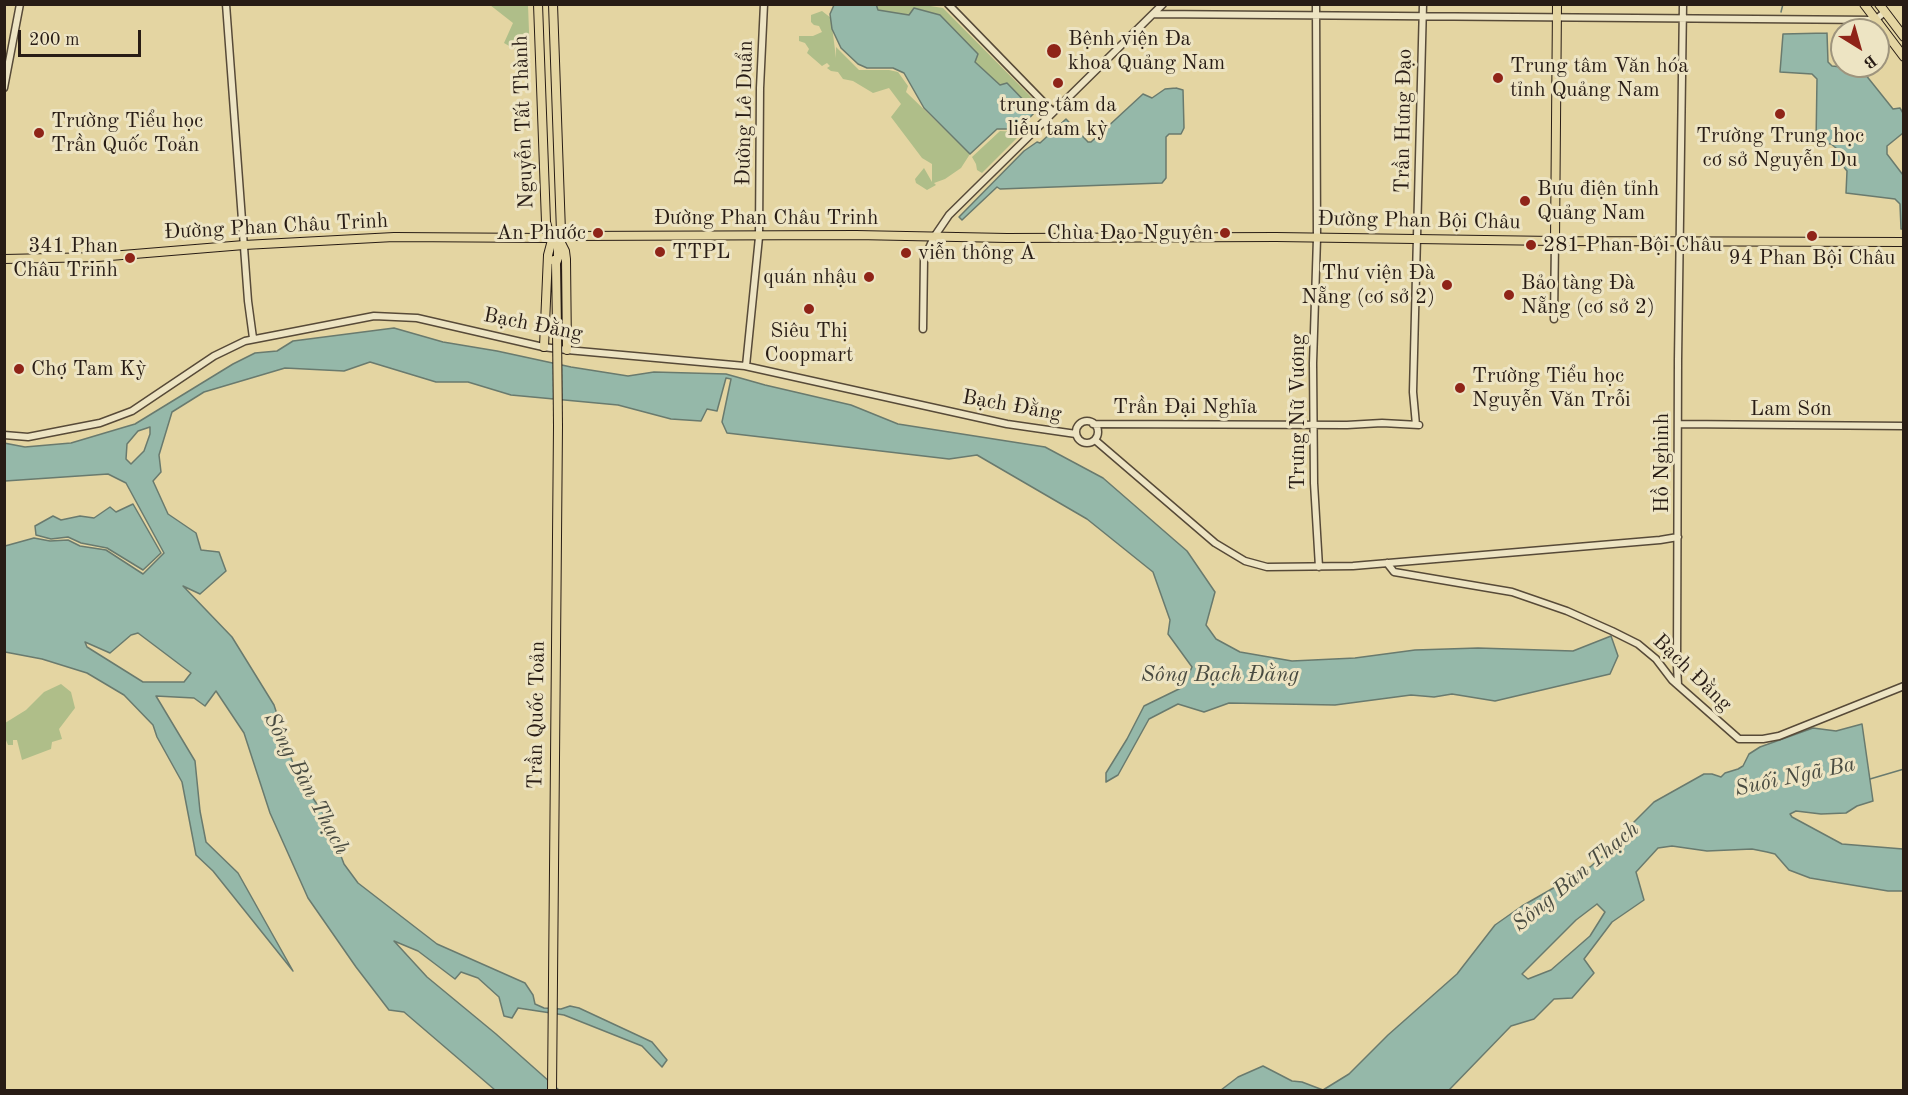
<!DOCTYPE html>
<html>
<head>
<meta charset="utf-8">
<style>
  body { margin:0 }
  #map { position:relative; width:1908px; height:1095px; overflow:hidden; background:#e4d5a2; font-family:"Old Standard TT",serif }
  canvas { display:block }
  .frame { position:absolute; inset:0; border:6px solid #281c15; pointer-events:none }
  .north { position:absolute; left:1830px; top:18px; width:60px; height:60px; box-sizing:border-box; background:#ede4c3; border:2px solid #9e947d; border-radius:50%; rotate:143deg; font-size:16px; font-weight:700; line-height:24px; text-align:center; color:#281c15 }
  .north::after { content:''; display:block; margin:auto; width:21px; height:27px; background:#8f2418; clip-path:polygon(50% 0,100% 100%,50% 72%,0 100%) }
  .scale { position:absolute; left:18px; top:30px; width:123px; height:27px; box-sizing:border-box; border:3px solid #281c15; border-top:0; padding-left:8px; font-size:18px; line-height:21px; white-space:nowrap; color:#281c15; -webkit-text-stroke:4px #ede4c3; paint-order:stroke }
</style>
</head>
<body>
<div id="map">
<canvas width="1908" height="1095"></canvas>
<div class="frame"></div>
<div class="north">B</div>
<div class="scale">200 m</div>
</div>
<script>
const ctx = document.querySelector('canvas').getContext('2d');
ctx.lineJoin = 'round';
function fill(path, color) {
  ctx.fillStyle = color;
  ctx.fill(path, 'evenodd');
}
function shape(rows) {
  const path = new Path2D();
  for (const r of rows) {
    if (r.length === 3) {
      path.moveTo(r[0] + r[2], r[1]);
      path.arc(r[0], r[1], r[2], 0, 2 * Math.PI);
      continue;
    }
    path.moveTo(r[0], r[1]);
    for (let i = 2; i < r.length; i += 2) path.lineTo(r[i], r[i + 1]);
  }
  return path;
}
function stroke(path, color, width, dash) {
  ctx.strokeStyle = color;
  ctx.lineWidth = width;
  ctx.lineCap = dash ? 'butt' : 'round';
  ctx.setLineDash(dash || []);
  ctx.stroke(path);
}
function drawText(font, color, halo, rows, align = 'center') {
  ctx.font = font + ' "Old Standard TT",serif';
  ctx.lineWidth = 6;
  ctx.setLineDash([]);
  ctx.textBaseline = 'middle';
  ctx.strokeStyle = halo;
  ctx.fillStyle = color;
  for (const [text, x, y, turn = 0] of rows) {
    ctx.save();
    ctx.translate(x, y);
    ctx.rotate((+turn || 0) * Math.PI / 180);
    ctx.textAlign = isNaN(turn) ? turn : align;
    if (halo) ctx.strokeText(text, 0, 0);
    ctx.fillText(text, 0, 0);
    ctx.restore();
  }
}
const green = shape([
  [490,5,528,5,530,58,520,58,518,51,504,43,513,23],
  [876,5,924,5,943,8,1041,107,1035,112,1007,83,1000,85,975,62,909,15,877,10],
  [822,11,831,18,836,58,836,47,859,70,889,70,898,72,908,86,906,92,970,154,961,168,945,179,934,183,936,185,927,190,916,183,915,179,924,168,932,182,932,164,922,158,891,117,901,104,889,88,873,93,853,81,843,79,838,72,831,71,827,68,830,66,827,63,822,66,807,53,809,49,805,43,799,41,799,36,813,36,822,32,819,26,814,25,811,22,811,15],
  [1000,131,1018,132,1020,135,982,173,977,170,976,164,972,157],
  [61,684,71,692,75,708,59,729,62,739,52,742,51,749,22,760,17,740,13,740,13,745,8,745,5,738,5,723,26,710,44,692]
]);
const water = shape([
  [876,4,878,10,909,15,914,8,940,15,978,54,975,62,1000,85,1007,83,1035,112,1019,129,997,129,970,154,924,108,904,73,893,68,867,68,858,64,841,48,832,29,830,14,834,5,876,4],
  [1827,33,1828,62,1832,66,1861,69,1893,109,1900,108,1903,113,1903,133,1887,146,1887,154,1903,175,1903,229,1901,229,1900,204,1895,199,1846,193,1847,171,1843,166,1836,165,1836,148,1831,144,1816,143,1817,79,1812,74,1780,72,1783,34,1827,33],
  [1176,88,1183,90,1184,128,1181,134,1169,134,1166,137,1166,178,1162,183,1000,189,997,187,962,220,959,217,1024,151,1037,142,1040,143,1066,119,1088,142,1091,142,1143,94,1152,98,1165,89,1176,88],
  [394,328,443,342,497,351,571,367,628,376,654,372,726,374,765,385,851,405,898,424,1045,447,1103,478,1187,551,1215,592,1206,625,1216,639,1240,652,1292,661,1355,658,1415,650,1478,648,1573,651,1611,636,1618,656,1610,674,1495,701,1452,694,1434,697,1411,695,1335,705,1229,703,1204,712,1178,704,1149,719,1118,775,1106,782,1106,773,1127,739,1144,706,1183,687,1192,667,1168,634,1170,620,1153,572,1087,519,977,455,949,459,727,433,722,422,731,379,726,378,717,411,707,409,701,421,671,419,618,405,511,395,468,382,436,382,370,362,344,371,285,368,204,392,172,412,159,455,161,472,153,481,168,514,196,533,201,550,219,552,226,571,200,594,183,586,232,637,274,705,296,773,327,819,344,864,358,883,437,944,525,983,533,995,535,1004,544,1008,561,1009,570,1006,579,1008,652,1042,667,1060,662,1067,642,1046,564,1015,518,1008,512,1018,504,1016,499,997,478,978,461,972,455,979,418,951,394,941,427,977,496,1034,559,1090,495,1090,404,1012,389,1010,356,967,308,898,270,813,244,733,216,691,205,706,194,698,156,696,195,761,200,811,206,842,238,873,293,971,213,871,196,855,182,782,157,737,153,725,124,695,87,673,42,659,5,652,5,546,34,538,50,541,68,540,80,546,106,550,143,574,164,553,126,483,108,474,5,481,4,443,25,447,71,443,135,424,233,364,255,353,277,351,293,341,394,328],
  [150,427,150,434,144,451,131,464,126,459,127,444,138,431,150,427],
  [138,633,191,673,184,682,143,682,87,647,85,642,110,653,131,635,138,633],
  [133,504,161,553,143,570,107,548,81,543,68,537,51,539,36,535,35,526,53,516,61,520,80,516,94,518,110,507,116,512,133,504],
  [1862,724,1873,801,1857,806,1846,813,1821,814,1796,811,1790,814,1792,817,1842,844,1903,849,1903,891,1888,891,1810,878,1789,870,1775,854,1767,852,1752,849,1707,851,1672,846,1658,848,1636,872,1644,900,1612,922,1584,959,1594,973,1572,998,1554,999,1534,1019,1511,1026,1449,1090,1221,1090,1238,1077,1263,1066,1292,1081,1302,1082,1323,1090,1349,1074,1388,1035,1457,974,1495,925,1522,906,1590,867,1605,854,1617,839,1654,802,1704,774,1712,774,1721,777,1725,773,1738,769,1743,766,1749,754,1760,747,1813,728,1836,731,1862,724],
  [1597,904,1605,912,1590,936,1551,970,1528,979,1522,974,1576,920,1597,904]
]);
const stream = shape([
  [1781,12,1783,4],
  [1870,779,1904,769]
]);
const minor = shape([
  [226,4,248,301,253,338],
  [948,4,1053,112],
  [1316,4,1317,238,1313,363,1314,483,1319,567],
  [1154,14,1875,20,1885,12],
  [4,88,20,4],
  [1554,319,1555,241],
  [923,329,924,259,934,237,949,215,1163,4],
  [746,366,759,237,760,88,764,4],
  [1087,432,11],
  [1093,424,1347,425,1382,423,1419,425],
  [1678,424,1904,426],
  [1416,425,1413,392,1423,4],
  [4,435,28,437,100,423,132,411,214,356,245,341,374,316,417,318,543,347,567,350,745,366,1007,424,1076,434],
  [1095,440,1215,543,1245,561,1267,567,1353,566,1660,540,1678,537],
  [1387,563,1394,572,1400,573,1512,592,1567,611,1612,631,1638,644,1656,659,1672,680,1739,739,1763,739,1779,736,1904,686],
  [1678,685,1677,666,1678,360,1683,4]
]);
const major = shape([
  [538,4,546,222,550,237],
  [553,4,561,232],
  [1864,4,1904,57],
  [1879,4,1904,37],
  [563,236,856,235,1007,238,1276,237,1555,241,1904,242],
  [560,241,565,251,566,259,567,350],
  [1555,241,1557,4],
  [4,259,98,257,244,245,394,237,550,238],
  [554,260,556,263,558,258,558,242],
  [556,263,557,329],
  [544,347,548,255,552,240],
  [552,1090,558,426]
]);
const majorBridge = shape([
  [557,329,558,426]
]);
const markers = [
  [1054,51,8,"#8f2418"],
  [1498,78,6,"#8f2418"],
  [1058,83,6,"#8f2418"],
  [1780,114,6,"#8f2418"],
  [39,133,6,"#8f2418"],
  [1525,201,6,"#8f2418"],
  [598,233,6,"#8f2418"],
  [1225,233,6,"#8f2418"],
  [1812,236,6,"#8f2418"],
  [1531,245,6,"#8f2418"],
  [660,252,6,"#8f2418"],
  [906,253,6,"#8f2418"],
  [130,258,6,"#8f2418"],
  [869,277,6,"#8f2418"],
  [1447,285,6,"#8f2418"],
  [1509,295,6,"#8f2418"],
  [809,309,6,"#8f2418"],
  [19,369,6,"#8f2418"],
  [1460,388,6,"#8f2418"]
];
const poiNames = [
  ["Bệnh viện Đa",1068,39],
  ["khoa Quảng Nam",1068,63],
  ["Trung tâm Văn hóa",1510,66],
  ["tỉnh Quảng Nam",1510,90],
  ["trung tâm da",1058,105,"center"],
  ["liễu tam kỳ",1058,129,"center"],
  ["Trường Tiểu học",51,121],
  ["Trần Quốc Toản",51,145],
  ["Trường Trung học",1780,136,"center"],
  ["cơ sở Nguyễn Du",1780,160,"center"],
  ["Bưu điện tỉnh",1537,189],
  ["Quảng Nam",1537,213],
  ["An Phước",586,233,"right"],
  ["Chùa Đạo Nguyên",1213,233,"right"],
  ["281 Phan Bội Châu",1543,245],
  ["341 Phan",118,246,"right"],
  ["Châu Trinh",118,270,"right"],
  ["TTPL",672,252],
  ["viễn thông A",918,253],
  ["94 Phan Bội Châu",1812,258,"center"],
  ["Thư viện Đà",1435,273,"right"],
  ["Nẵng (cơ sở 2)",1435,297,"right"],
  ["quán nhậu",857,277,"right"],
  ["Bảo tàng Đà",1521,283],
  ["Nẵng (cơ sở 2)",1521,307],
  ["Siêu Thị",809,331,"center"],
  ["Coopmart",809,355,"center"],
  ["Chợ Tam Kỳ",31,369],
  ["Trường Tiểu học",1472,376],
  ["Nguyễn Văn Trỗi",1472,400]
];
const streetNames = [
  ["Đường Lê Duẩn",745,113,-89],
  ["Trần Hưng Đạo",1404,121,-89],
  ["Nguyễn Tất Thành",524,122,-92],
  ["Đường Phan Châu Trinh",766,218],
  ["Đường Phan Bội Châu",1419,221,1],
  ["Đường Phan Châu Trinh",276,227,-3],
  ["Bạch Đằng",533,325,11],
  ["Bạch Đằng",1012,406,10],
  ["Trần Đại Nghĩa",1185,407],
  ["Lam Sơn",1791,409],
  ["Trưng Nữ Vương",1298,412,-90],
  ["Hồ Nghinh",1662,463,-90],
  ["Bạch Đằng",1692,673,44],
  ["Trần Quốc Toản",537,715,-89]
];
const waterNames = [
  ["Sông Bạch Đằng",1220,675],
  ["Suối Ngã Ba",1795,777,-12],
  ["Sông Bàn Thạch",306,784,62],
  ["Sông Bàn Thạch",1576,877,-40]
];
fill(green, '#afbe89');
fill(water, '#95b8a9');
stroke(water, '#697a6e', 1.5);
stroke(stream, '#697a6e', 1.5);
stroke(minor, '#574a38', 9);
stroke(major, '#281c15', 10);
stroke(minor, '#ede4c3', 6);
stroke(major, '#e4d5a2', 8);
stroke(majorBridge, '#281c15', 10, []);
stroke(majorBridge, '#e4d5a2', 8);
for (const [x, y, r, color] of markers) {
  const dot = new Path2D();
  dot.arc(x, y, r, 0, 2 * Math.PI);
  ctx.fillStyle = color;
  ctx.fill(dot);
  stroke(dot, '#ede4c3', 2);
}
drawText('21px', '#281c15', '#ede4c3', poiNames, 'left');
drawText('21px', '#281c15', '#ede4c3', streetNames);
drawText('italic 22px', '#494b41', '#ede4c3', waterNames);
</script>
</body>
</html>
